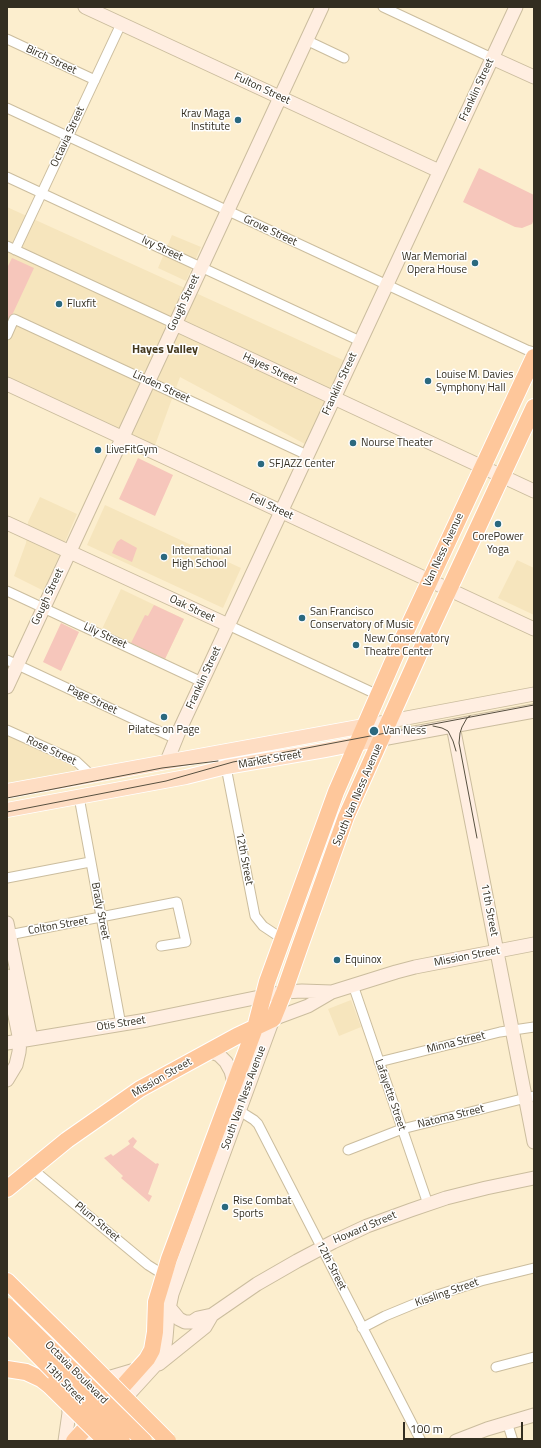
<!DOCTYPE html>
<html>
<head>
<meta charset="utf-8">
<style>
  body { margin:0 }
  #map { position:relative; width:541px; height:1448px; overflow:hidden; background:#fceece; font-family:"Titillium Web",sans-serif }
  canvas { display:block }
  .frame { position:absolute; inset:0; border:8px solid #332e21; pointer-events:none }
  .scale { position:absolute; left:403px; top:1422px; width:120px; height:18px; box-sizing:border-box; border:2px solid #332e21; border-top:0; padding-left:5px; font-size:12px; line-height:14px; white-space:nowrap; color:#332e21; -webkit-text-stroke:3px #fff; paint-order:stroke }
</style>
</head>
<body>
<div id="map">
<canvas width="541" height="1448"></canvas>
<div class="frame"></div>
<div class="scale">100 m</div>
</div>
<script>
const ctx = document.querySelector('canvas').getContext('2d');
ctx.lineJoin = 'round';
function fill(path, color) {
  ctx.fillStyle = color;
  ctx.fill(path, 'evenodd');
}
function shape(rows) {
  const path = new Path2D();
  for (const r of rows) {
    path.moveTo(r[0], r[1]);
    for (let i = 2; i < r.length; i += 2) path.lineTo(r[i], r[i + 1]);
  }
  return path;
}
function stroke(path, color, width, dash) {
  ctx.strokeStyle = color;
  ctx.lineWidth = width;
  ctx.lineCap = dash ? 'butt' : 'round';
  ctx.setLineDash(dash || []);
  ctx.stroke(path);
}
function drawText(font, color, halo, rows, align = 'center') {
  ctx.font = font + ' "Titillium Web",sans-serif';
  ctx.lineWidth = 3;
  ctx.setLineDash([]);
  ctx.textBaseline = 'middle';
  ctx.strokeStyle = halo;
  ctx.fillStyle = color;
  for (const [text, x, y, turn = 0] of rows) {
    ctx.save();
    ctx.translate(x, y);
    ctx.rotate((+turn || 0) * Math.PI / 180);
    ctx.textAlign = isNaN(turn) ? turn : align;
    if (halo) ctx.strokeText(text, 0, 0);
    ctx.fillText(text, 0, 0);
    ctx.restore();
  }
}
const built = shape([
  [7,207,345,361,305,444,180,377,154,448,7,379],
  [172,235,201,247,186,281,158,268],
  [40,497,77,514,44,591,14,576,26,543,28,522],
  [105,505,241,568,223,608,87,545],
  [517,560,534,568,534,615,498,598],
  [121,589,184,619,165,659,102,629],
  [7,734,76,766,75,772,7,785],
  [351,1000,361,1027,339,1036,328,1009]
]);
const green = shape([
  [479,168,534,195,534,219,532,224,522,228,515,227,463,202],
  [12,258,34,268,7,326,7,268],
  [138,458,173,475,155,516,119,499],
  [121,539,137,548,132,562,112,553,117,542],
  [154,605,184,619,165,659,131,643,145,615,148,616],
  [61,623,79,632,61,671,43,662],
  [133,1137,137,1141,133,1147,156,1164,157,1163,159,1164,148,1194,152,1196,149,1202,121,1178,123,1176,104,1158,111,1154,113,1156,130,1144,128,1141]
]);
const street = shape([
  [383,7,492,58],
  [7,39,95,80],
  [306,40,344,58],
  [7,108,527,350,534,352],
  [7,177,360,341],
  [7,246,175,324],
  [15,250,121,24],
  [7,335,14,319,307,455],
  [7,591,202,682],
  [228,625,378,695],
  [7,660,176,739],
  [7,730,76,761,92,776],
  [226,767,255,916,263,926,275,934,283,937],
  [79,797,121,1025],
  [7,878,90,862],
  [9,935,177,902,186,942,161,946],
  [353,985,428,1204],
  [379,1062,500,1032,534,1027],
  [235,1108,254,1120,258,1124,421,1441],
  [348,1150,402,1129,534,1096],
  [31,1168,148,1265,164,1275],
  [362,1328,385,1316,431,1297,481,1281,534,1268],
  [496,1367,534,1357],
  [507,1422,513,1441]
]);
const secondary = shape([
  [85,7,439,171],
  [492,58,534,77],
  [175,324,534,491],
  [7,384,534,629],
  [7,523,228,625],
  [7,687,322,7],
  [364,726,534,694],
  [453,726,534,1142],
  [382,739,534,711],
  [167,761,180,729,516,7],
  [7,923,31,1039],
  [7,976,20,1041,19,1052,16,1065,7,1080],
  [7,1043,147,1020,284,992,302,991,332,992],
  [209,1051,219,1055,226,1062,231,1071,234,1083],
  [169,1307,179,1319,185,1322,192,1322,198,1318,212,1315,257,1284,297,1261,333,1242,367,1226,411,1210,446,1198,486,1188,534,1178],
  [159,1364,205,1327,212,1315],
  [81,1376,93,1378,111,1377,138,1369],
  [65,1441,69,1413,68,1399],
  [86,1441,160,1360,164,1352,166,1338,168,1314,172,1294,273,1019,308,1006,332,992,396,972,415,967,534,944],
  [456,1441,487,1429,534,1415]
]);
const primary = shape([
  [7,791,364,726],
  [7,810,186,777,226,767,325,750,382,739]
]);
const highway = shape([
  [7,1189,67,1140,140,1089,237,1036,273,1019,284,992,299,949,346,817,425,641,534,407],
  [7,1281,72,1345],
  [7,1369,26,1372,41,1379,50,1386],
  [74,1441,147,1359,152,1350,155,1332,156,1302,169,1259,255,1028,267,982,336,792,403,638,534,357]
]);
const tram = shape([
  [470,716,467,718,462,727,460,733,459,743,477,838],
  [433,726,442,728,448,731,453,741,456,751],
  [7,798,162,768,218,761],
  [7,812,166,781,233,762,534,705]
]);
const highwayBridge = shape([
  [7,1306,144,1441],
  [7,1324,122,1441],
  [72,1345,168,1441],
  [50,1386,106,1441]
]);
const markers = [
  [238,120,4,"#2b697f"],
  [475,263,4,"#2b697f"],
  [59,304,4,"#2b697f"],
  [428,381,4,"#2b697f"],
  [353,443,4,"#2b697f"],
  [98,450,4,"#2b697f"],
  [261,464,4,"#2b697f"],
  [498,524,4,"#2b697f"],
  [164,557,4,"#2b697f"],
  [302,618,4,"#2b697f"],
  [356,645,4,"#2b697f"],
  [164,717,4,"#2b697f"],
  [374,731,5,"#2b697f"],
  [337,960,4,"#2b697f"],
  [225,1207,4,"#2b697f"]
];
const streetNames = [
  ["Birch Street",51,60,25],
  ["Fulton Street",262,89,25],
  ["Franklin Street",477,90,-65],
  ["Octavia Street",68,137,-65],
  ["Grove Street",270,231,25],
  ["Ivy Street",162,249,25],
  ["Gough Street",184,303,-65],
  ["Hayes Street",270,369,25],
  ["Franklin Street",340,384,-65],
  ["Linden Street",161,387,25],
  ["Fell Street",271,507,25],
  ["Van Ness Avenue",444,550,-65],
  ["Gough Street",48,597,-65],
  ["Oak Street",192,609,25],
  ["Lily Street",105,636,25],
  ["Franklin Street",204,678,-65],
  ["Page Street",92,700,25],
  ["Rose Street",51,751,25],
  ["Market Street",270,760,-10],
  ["South Van Ness Avenue",358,795,-67],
  ["12th Street",244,859,79],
  ["11th Street",489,910,79],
  ["Brady Street",100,911,79],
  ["Colton Street",58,926,-10],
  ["Mission Street",467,957,-11],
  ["Otis Street",121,1024,-9],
  ["Minna Street",456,1043,-14],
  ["Mission Street",162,1078,-30],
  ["Lafayette Street",390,1095,71],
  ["South Van Ness Avenue",244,1098,-70],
  ["Natoma Street",451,1117,-14],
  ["Plum Street",97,1222,40],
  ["Howard Street",365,1228,-23],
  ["12th Street",331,1266,63],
  ["Kissling Street",447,1293,-19],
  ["Octavia Boulevard",76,1373,45],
  ["13th Street",64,1383,46]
];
const poiNames = [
  ["Krav Maga",230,114,"right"],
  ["Institute",230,127,"right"],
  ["War Memorial",467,257,"right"],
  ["Opera House",467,270,"right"],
  ["Fluxfit",67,304],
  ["Louise M. Davies",436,375],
  ["Symphony Hall",436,388],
  ["Nourse Theater",361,443],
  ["LiveFitGym",106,450],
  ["SFJAZZ Center",269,464],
  ["CorePower",498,537,"center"],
  ["Yoga",498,550,"center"],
  ["International",172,551],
  ["High School",172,564],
  ["San Francisco",310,612],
  ["Conservatory of Music",310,625],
  ["New Conservatory",364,639],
  ["Theatre Center",364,652],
  ["Pilates on Page",164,730,"center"],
  ["Van Ness",383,731],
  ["Equinox",345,960],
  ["Rise Combat",233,1201],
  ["Sports",233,1214]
];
const neighbourhoodNames = [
  ["Hayes Valley",165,350]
];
fill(built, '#f6e5bd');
fill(green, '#f6c6bb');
stroke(street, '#cbbd9e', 11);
stroke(secondary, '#cbbd9e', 15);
stroke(primary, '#fff', 16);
stroke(highway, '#fff', 18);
stroke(street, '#fff', 9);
stroke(secondary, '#ffeee1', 13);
stroke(primary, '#feddc3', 14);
stroke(highway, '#fec79b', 16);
stroke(tram, '#575040', 1);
stroke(highwayBridge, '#fff', 18, []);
stroke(highwayBridge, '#fec79b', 16);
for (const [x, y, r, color] of markers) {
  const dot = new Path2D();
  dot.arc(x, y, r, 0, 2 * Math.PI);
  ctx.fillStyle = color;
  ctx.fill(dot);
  stroke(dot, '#fff', 1.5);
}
drawText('11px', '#332e21', '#fff', streetNames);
drawText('11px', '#332e21', '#fff', poiNames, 'left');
drawText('bold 12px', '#42361b', '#fff', neighbourhoodNames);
</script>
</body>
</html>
